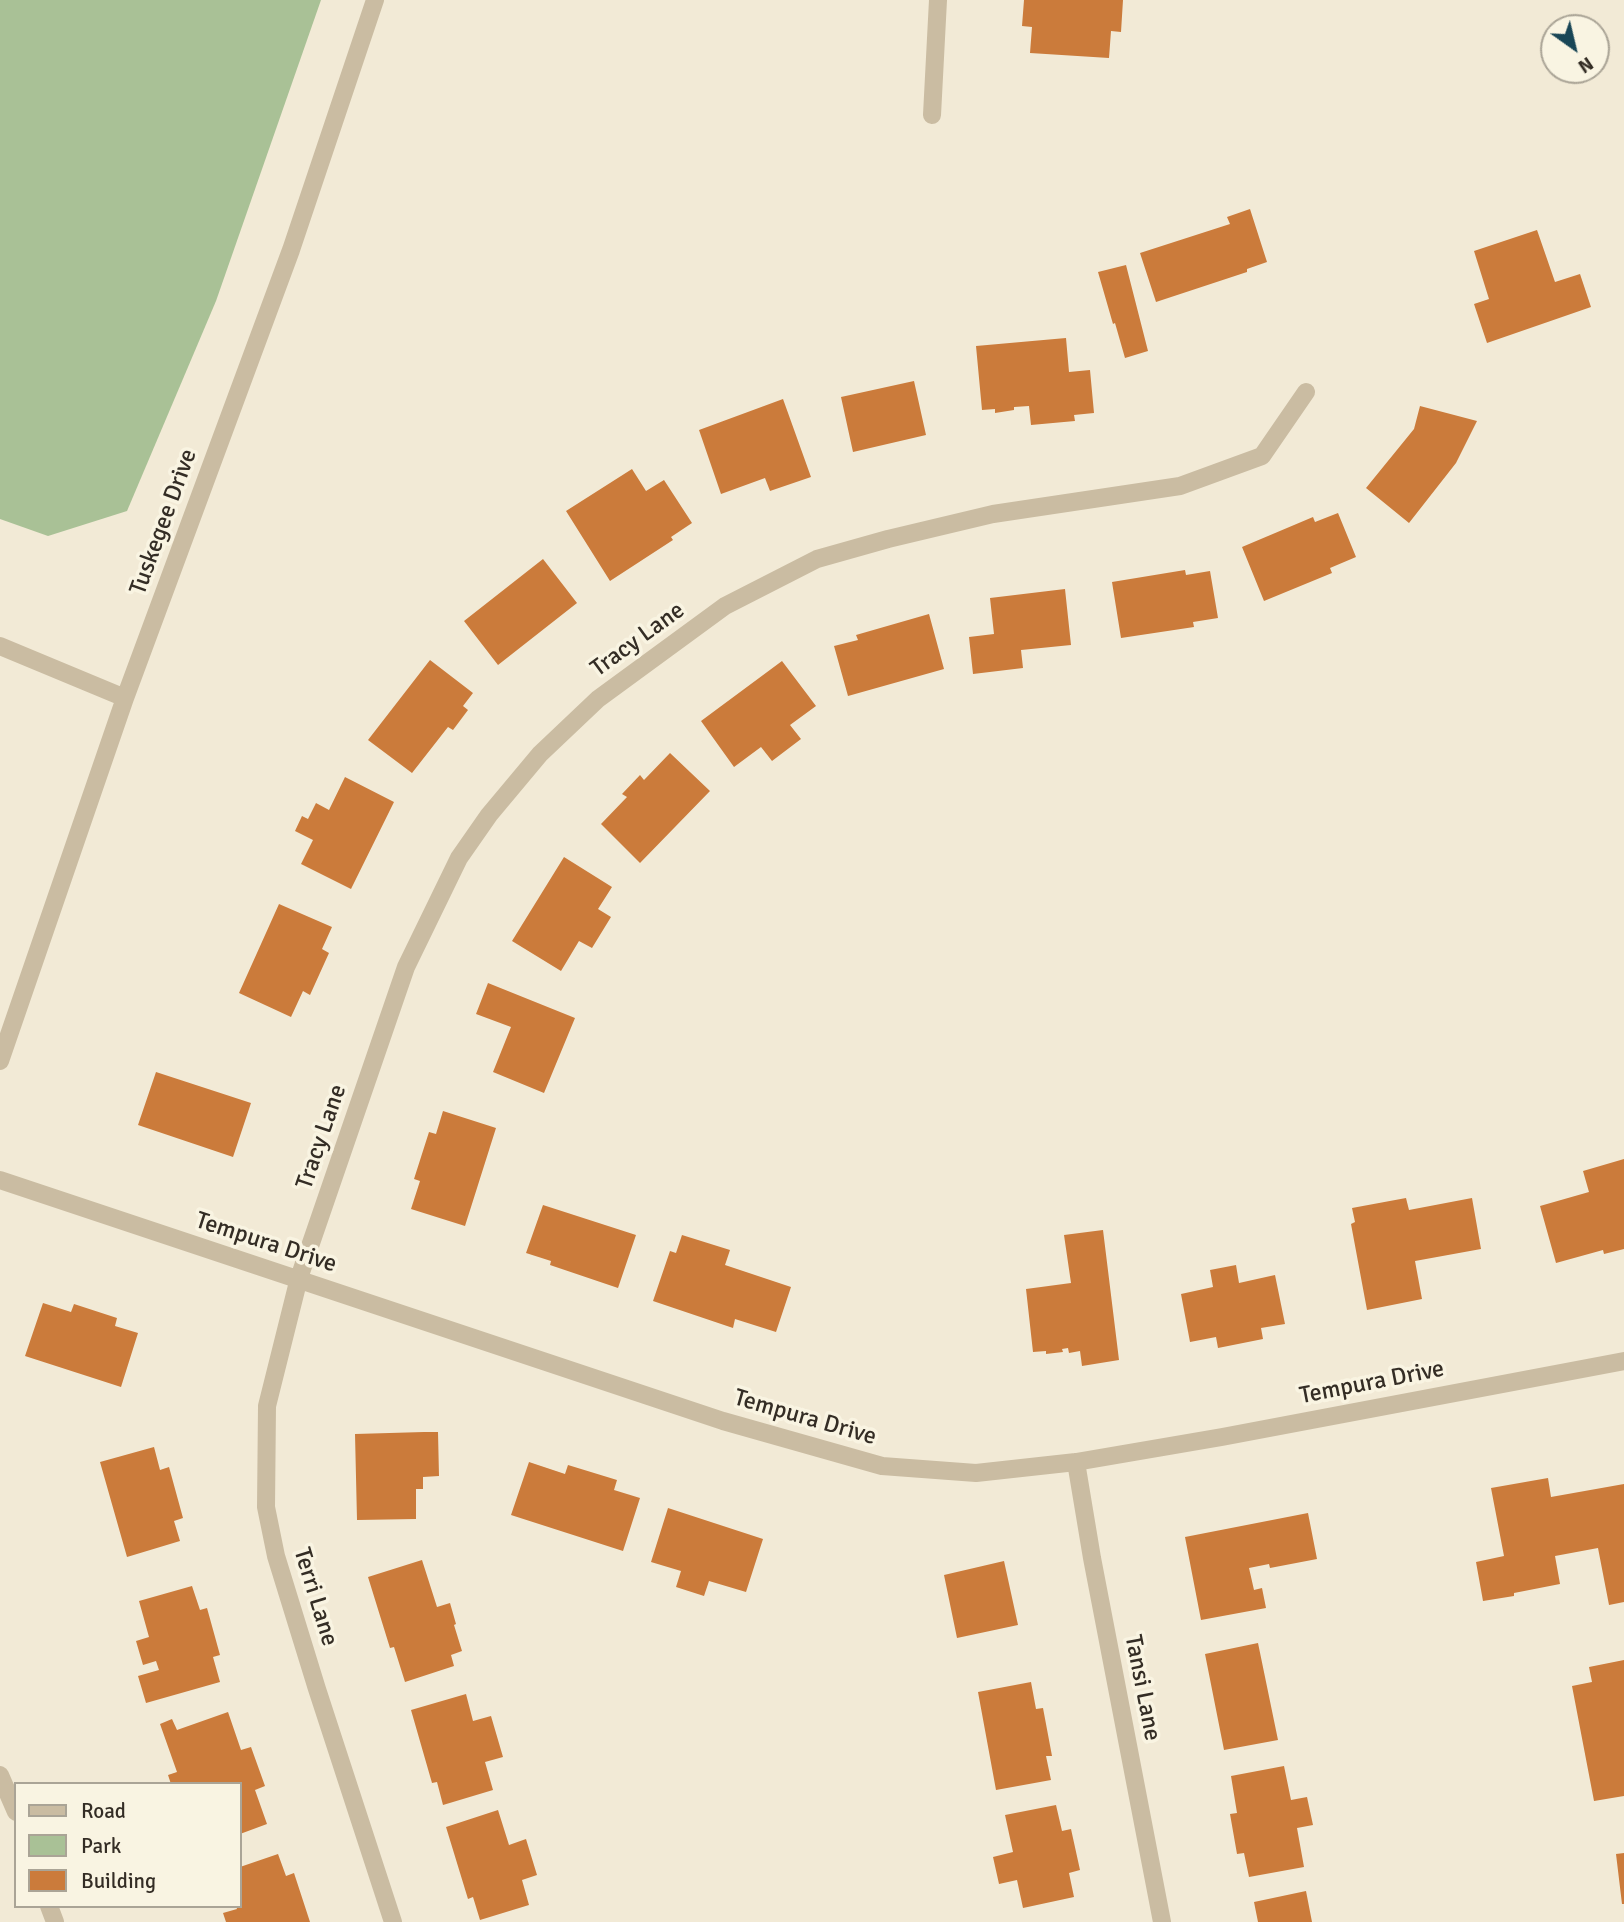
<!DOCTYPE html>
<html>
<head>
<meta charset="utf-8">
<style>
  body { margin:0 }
  #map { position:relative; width:1624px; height:1922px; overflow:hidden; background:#f2ead6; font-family:Signika,sans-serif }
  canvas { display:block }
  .legend { position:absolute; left:14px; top:1782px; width:228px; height:126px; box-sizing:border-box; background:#f9f4e2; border:2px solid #aaa496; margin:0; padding:9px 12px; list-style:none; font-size:21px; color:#342d25 }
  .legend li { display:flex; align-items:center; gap:14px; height:35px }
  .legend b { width:35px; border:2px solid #aaa496 }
  .north { position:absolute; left:1540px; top:14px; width:70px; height:70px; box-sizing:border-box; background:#f9f4e2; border:2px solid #aaa496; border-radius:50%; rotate:146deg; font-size:19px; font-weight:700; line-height:28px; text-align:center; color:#342d25 }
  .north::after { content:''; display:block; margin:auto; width:24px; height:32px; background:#194656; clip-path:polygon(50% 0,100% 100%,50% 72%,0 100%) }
</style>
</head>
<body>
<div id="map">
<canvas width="1624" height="1922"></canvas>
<ul class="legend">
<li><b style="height:9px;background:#cabca2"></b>Road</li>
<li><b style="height:19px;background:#a9c196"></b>Park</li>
<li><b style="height:19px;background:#cb7b3b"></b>Building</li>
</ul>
<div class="north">N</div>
</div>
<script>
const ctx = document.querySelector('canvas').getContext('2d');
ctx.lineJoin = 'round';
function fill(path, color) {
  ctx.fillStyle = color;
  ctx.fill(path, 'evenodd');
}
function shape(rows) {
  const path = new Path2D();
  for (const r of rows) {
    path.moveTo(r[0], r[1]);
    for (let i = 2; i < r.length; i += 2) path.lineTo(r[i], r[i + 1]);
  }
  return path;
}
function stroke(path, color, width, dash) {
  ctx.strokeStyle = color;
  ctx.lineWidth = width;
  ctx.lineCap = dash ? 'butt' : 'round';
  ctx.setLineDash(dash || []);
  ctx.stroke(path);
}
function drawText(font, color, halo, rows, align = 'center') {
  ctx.font = font + ' Signika,sans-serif';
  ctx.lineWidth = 7;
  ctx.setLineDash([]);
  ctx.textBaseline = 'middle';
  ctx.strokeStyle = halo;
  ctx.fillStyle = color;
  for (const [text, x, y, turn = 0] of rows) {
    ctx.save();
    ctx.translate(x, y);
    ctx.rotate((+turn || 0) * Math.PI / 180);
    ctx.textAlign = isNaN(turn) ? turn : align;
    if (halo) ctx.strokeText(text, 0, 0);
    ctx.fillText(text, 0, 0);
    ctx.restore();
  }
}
const green = shape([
  [0,0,321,0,216,301,127,511,48,536,0,519]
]);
const building = shape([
  [1024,0,1123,0,1121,32,1111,31,1109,58,1030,53,1032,27,1022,26],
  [1250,209,1267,262,1247,269,1247,272,1156,302,1140,253,1230,224,1227,217],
  [1537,230,1555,282,1580,274,1591,307,1487,343,1474,304,1489,299,1474,251],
  [1126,265,1148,351,1125,358,1115,323,1113,324,1098,272],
  [1066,338,1069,372,1090,370,1094,413,1074,415,1075,421,1031,425,1029,406,1014,407,1014,410,995,413,995,409,982,410,976,346],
  [914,381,926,435,853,452,841,397],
  [783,399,811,477,770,491,765,478,721,494,699,430],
  [1420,406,1477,421,1456,463,1409,523,1366,488,1414,429],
  [632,469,646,491,664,480,692,523,671,537,673,540,610,581,566,511],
  [1338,513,1356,557,1330,568,1332,573,1264,601,1242,547,1313,517,1315,522],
  [543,559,577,603,498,665,464,621],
  [1185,570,1186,575,1210,571,1218,618,1193,622,1194,627,1121,638,1112,582],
  [1065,589,1071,645,1021,650,1023,668,973,674,969,637,994,634,990,598],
  [929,614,944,669,848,696,834,646,858,640,856,635],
  [430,660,473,693,463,706,468,710,453,730,448,727,412,773,368,740],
  [782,661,816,706,790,725,801,739,772,761,761,747,734,767,701,721],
  [670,753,710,791,640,863,601,824,627,797,622,794,640,775,644,780],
  [345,777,394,802,351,889,301,864,313,840,295,831,302,816,308,819,316,803,329,810],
  [564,857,612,887,598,909,611,917,592,948,579,941,561,971,512,941],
  [279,904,332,927,322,949,329,953,310,995,303,991,291,1017,239,993],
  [488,983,575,1018,544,1093,493,1072,511,1027,476,1014],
  [156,1072,251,1103,233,1157,138,1125],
  [443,1111,496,1128,465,1226,411,1209,420,1181,414,1179,429,1132,436,1134],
  [1624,1159,1624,1249,1604,1254,1603,1250,1556,1263,1540,1206,1589,1192,1583,1171],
  [1406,1198,1409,1210,1472,1198,1481,1249,1415,1261,1422,1299,1367,1310,1351,1224,1355,1222,1352,1208],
  [543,1205,636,1235,618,1288,550,1265,551,1261,526,1253],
  [1103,1230,1119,1360,1082,1366,1080,1351,1069,1353,1068,1348,1062,1349,1063,1352,1046,1354,1046,1351,1033,1352,1026,1289,1071,1283,1064,1235],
  [682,1235,730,1250,725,1265,791,1287,776,1332,735,1319,733,1328,653,1301,670,1251,676,1253],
  [1236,1265,1239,1283,1275,1275,1285,1324,1261,1328,1263,1339,1218,1348,1216,1337,1190,1342,1181,1294,1213,1287,1210,1270],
  [43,1303,71,1312,74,1304,117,1318,115,1326,138,1333,121,1387,25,1356],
  [424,1432,438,1432,439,1476,423,1477,423,1489,416,1489,416,1519,357,1520,355,1434],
  [154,1447,160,1470,169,1467,183,1518,174,1521,180,1541,127,1557,100,1462],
  [529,1462,565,1474,568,1465,617,1480,614,1490,640,1498,623,1551,511,1515],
  [1548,1478,1551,1497,1624,1484,1624,1602,1609,1605,1598,1548,1555,1556,1560,1584,1514,1593,1514,1596,1483,1601,1476,1562,1504,1556,1491,1488],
  [668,1508,763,1539,746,1592,709,1581,704,1596,676,1587,681,1571,651,1562],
  [1308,1513,1317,1559,1270,1568,1269,1564,1249,1568,1254,1590,1262,1588,1266,1608,1201,1620,1185,1537],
  [422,1560,437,1607,450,1603,456,1624,454,1625,462,1651,451,1655,454,1666,405,1682,394,1647,390,1648,368,1577],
  [1004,1561,1018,1625,957,1638,944,1575],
  [192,1586,200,1610,207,1608,220,1655,213,1657,220,1682,146,1703,138,1676,159,1670,156,1661,143,1665,136,1641,149,1637,139,1601],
  [1258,1643,1278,1740,1224,1750,1205,1654],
  [1624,1660,1624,1796,1594,1801,1572,1686,1592,1682,1589,1667],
  [1031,1682,1036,1709,1043,1708,1052,1756,1046,1756,1051,1780,996,1790,978,1692],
  [466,1694,473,1721,491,1716,503,1757,485,1762,493,1790,443,1805,437,1782,432,1783,411,1710],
  [228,1712,241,1750,251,1747,265,1786,255,1790,267,1824,240,1834,240,1784,171,1784,168,1775,177,1772,160,1724,172,1719,177,1730],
  [1284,1766,1291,1800,1307,1797,1313,1825,1297,1828,1304,1867,1249,1877,1244,1853,1237,1854,1230,1814,1237,1813,1231,1776],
  [1056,1805,1062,1831,1071,1829,1080,1870,1069,1873,1074,1897,1023,1908,1017,1880,999,1884,993,1857,1013,1852,1005,1815],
  [498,1810,509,1845,526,1839,537,1875,522,1880,529,1905,480,1920,473,1897,468,1899,446,1827],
  [1624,1853,1624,1904,1622,1904,1616,1854],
  [278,1854,286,1876,294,1873,310,1922,226,1922,223,1913,237,1909,236,1906,240,1906,240,1867],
  [1306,1891,1312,1922,1258,1922,1254,1902]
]);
const minor = shape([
  [932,115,938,0],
  [0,646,125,698],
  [0,1061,125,698,291,250,375,0],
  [0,1180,723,1421,882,1466,976,1473,1076,1462,1222,1437,1624,1361],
  [1076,1462,1092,1558,1162,1922],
  [0,1775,16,1812],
  [49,1906,55,1922],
  [393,1922,317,1689,276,1556,266,1507,267,1406,299,1278,406,967,459,858,489,815,540,754,598,699,725,606,817,559,888,539,993,514,1180,486,1262,456,1306,392]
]);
const streetNames = [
  ["Tuskegee Drive",164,522,-70],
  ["Tracy Lane",638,640,-36],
  ["Tracy Lane",322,1137,-71],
  ["Tempura Drive",266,1243,18],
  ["Tempura Drive",1372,1383,-11],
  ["Tempura Drive",805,1418,16],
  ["Terri Lane",315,1597,73],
  ["Tansi Lane",1142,1688,79]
];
fill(green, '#a9c196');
fill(building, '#cb7b3b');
stroke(minor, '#cabca2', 18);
drawText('24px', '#342d25', '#f9f4e2', streetNames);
</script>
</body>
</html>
